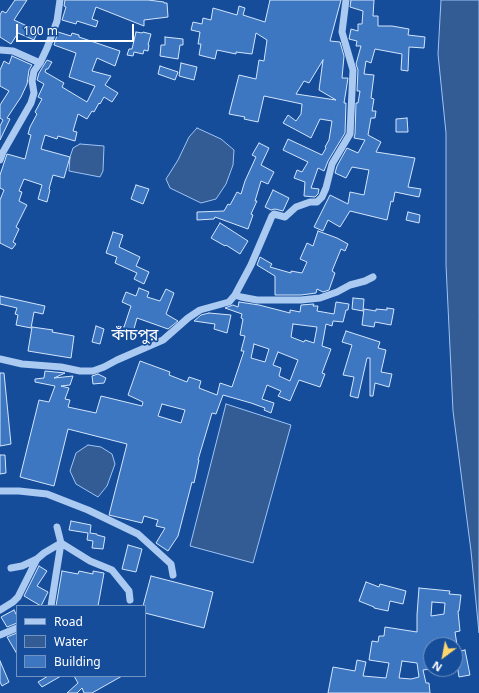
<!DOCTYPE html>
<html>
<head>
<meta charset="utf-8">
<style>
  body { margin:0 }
  #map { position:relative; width:479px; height:693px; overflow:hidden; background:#164d9a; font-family:"Noto Sans",sans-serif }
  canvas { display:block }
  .legend { position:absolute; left:16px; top:605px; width:130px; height:72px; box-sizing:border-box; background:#164d9a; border:1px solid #7394c2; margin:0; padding:5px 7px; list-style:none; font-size:12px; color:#fff }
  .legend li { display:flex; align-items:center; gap:8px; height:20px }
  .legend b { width:20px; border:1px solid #7394c2 }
  .north { position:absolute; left:423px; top:637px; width:40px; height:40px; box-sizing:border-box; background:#164d9a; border:1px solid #7394c2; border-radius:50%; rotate:212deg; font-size:11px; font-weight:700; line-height:16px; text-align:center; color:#fff }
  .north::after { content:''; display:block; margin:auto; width:14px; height:18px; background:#ffd76c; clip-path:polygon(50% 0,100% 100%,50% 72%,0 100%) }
  .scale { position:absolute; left:16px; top:24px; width:118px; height:18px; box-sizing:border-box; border:2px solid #fff; border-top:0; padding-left:5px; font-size:12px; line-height:14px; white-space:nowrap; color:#fff; -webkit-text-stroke:3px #164d9a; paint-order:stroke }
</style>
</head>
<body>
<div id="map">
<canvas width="479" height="693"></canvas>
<ul class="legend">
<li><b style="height:5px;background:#abcaf2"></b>Road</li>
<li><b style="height:11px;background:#335b94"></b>Water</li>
<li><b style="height:11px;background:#3e77c1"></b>Building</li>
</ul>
<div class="north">N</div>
<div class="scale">100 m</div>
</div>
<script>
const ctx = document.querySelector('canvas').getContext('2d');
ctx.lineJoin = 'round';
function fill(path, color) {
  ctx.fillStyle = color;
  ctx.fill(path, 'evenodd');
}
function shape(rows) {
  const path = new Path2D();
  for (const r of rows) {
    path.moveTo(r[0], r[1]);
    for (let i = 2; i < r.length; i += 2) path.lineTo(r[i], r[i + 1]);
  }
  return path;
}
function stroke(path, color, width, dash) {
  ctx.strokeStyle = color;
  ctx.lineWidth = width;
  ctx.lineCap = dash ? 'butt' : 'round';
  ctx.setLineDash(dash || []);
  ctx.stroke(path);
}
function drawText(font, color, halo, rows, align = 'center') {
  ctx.font = font + ' "Noto Sans","Noto Sans Bengali",sans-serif';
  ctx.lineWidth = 3.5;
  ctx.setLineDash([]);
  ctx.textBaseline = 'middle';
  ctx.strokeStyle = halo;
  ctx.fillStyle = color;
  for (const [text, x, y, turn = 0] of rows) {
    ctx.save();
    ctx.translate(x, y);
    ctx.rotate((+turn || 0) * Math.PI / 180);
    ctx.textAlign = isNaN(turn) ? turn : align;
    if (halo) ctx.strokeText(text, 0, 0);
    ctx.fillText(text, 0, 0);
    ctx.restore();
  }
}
const water = shape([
  [441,0,479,0,479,633,471,551,453,411,446,265,446,133,438,54,441,0],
  [197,128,221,139,234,150,233,165,226,184,216,199,201,203,170,188,166,179,178,160,189,137,197,128],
  [80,144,104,146,103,171,100,177,69,171,70,157,73,148,80,144],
  [226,404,291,425,253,563,190,546,226,404],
  [88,445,101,447,112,454,115,464,107,486,98,497,76,484,70,471,76,453,88,445]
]);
const building = shape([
  [15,0,27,0,14,20,38,31,34,40,18,33,11,44,0,37,0,15,2,11,6,13,15,0],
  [65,0,148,0,164,2,164,3,167,3,168,17,144,20,144,26,96,7,92,19,98,21,96,27,77,21,76,24,62,20,66,7,64,6,65,0],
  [270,0,341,0,330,41,340,42,344,56,342,78,348,78,344,103,346,103,345,133,328,161,324,171,318,168,311,188,319,189,318,194,315,197,304,196,305,182,294,178,297,170,302,172,308,162,283,150,288,139,322,155,326,148,325,147,329,140,332,121,320,119,311,138,283,123,288,115,296,121,301,114,302,104,264,96,258,122,244,119,245,117,229,114,239,75,256,79,259,60,264,61,267,40,256,33,252,54,236,52,236,54,217,50,215,59,199,55,201,44,198,44,200,32,191,30,193,22,202,24,203,18,211,20,213,8,237,15,239,6,245,8,243,15,265,22,270,0],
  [323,60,319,90,336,100,296,94,304,81,309,83,323,60],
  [351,0,374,0,373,16,378,16,378,26,392,26,409,29,408,35,425,37,424,48,409,47,408,71,401,70,402,54,375,49,371,63,366,61,364,74,374,75,371,98,374,99,372,111,376,111,375,118,371,118,368,135,381,142,376,152,415,158,408,187,421,189,419,197,395,192,393,202,391,201,387,220,350,211,340,227,328,220,323,231,314,227,330,195,348,204,350,192,364,195,369,170,352,167,346,178,335,173,337,166,347,148,358,153,365,140,354,138,355,134,356,103,358,103,360,91,357,91,358,70,356,64,361,46,356,46,357,41,349,39,351,29,358,31,358,24,362,24,363,11,350,7,351,0],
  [58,32,71,36,72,33,79,35,79,37,120,51,115,66,97,58,92,71,111,76,105,85,118,93,112,102,104,97,100,104,99,103,94,112,92,111,87,119,78,114,73,131,77,132,75,141,58,136,57,139,45,135,41,149,70,157,64,178,53,175,49,189,50,190,47,202,38,199,42,185,24,179,19,191,22,192,19,201,27,205,16,227,19,229,13,242,16,244,12,249,0,243,0,200,4,190,0,188,0,175,7,154,25,159,31,135,28,134,30,127,37,114,35,112,42,99,38,97,44,84,37,80,39,73,47,60,52,62,48,69,46,69,45,72,64,83,62,87,87,102,95,86,69,77,76,53,54,45,58,32],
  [136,32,142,33,143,32,151,34,148,45,149,45,148,51,144,50,143,54,134,52,133,56,127,55,129,49,132,49,136,32],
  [165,37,183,39,183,45,180,45,178,59,160,56,161,45,165,45,165,37],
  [12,56,32,65,29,70,27,84,21,97,7,118,10,119,0,140,0,126,3,120,0,118,0,105,9,91,0,86,0,70,4,61,9,64,12,56],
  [181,63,197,67,194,80,179,76,181,63],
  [160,66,178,72,175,80,158,74,160,66],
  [407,118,408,132,396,132,396,119,407,118],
  [259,143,269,148,261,165,274,172,268,184,261,181,255,201,257,201,251,214,253,215,248,229,215,217,214,219,197,220,197,212,224,211,228,204,230,205,237,192,241,194,245,181,256,157,252,155,259,143],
  [136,185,149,189,143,204,131,199,136,185],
  [273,190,289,198,283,211,275,209,271,210,265,207,273,190],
  [408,212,420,215,419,223,406,220,408,212],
  [220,223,248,241,240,254,226,245,225,246,211,238,220,223],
  [318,231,337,238,348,244,345,251,341,249,332,271,335,273,329,290,323,292,317,289,316,293,301,295,275,295,275,276,257,265,260,257,272,264,270,267,291,273,291,271,302,273,307,262,300,259,307,243,313,246,318,231],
  [113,232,123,235,119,247,140,257,136,266,149,272,144,284,134,279,137,273,115,263,117,257,106,253,113,232],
  [139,288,149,292,147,297,160,301,166,289,174,293,166,314,178,321,168,329,137,318,132,336,120,332,122,326,124,327,131,306,122,302,126,292,136,296,139,288],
  [0,296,45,306,43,314,34,312,31,328,16,325,18,315,15,314,17,308,0,304,0,296],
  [353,298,364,299,363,311,352,309,353,298],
  [239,302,259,305,290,313,290,310,300,312,301,305,314,304,313,306,318,306,317,311,334,314,336,302,349,304,348,310,346,310,343,322,333,321,332,326,326,324,322,346,331,349,322,373,325,374,320,387,299,380,290,401,278,396,281,391,267,385,262,399,274,403,271,413,264,410,265,408,251,403,223,395,216,414,212,413,198,460,199,460,194,483,192,482,178,536,168,551,156,543,165,528,156,526,158,520,144,516,142,523,109,515,127,444,68,429,54,486,20,477,39,400,49,402,55,386,35,382,35,379,44,378,45,371,65,373,54,378,73,376,70,385,61,386,69,388,65,399,70,400,68,407,96,413,101,396,142,406,143,402,128,395,140,361,170,372,169,375,187,382,189,377,201,381,199,388,217,395,220,383,232,387,244,351,241,351,245,336,240,335,243,319,241,318,242,314,225,308,233,305,238,307,239,302],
  [293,324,317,327,314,343,305,340,304,342,291,337,293,324],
  [254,344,269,349,265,362,251,358,254,344],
  [278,352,298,360,290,381,279,376,281,368,273,365,278,352],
  [162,404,185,410,181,423,158,416,162,404],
  [387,308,394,309,391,325,375,322,374,327,362,325,364,309,376,311,376,309,387,310,387,308],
  [209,313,231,315,227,333,214,329,215,324,194,321,201,315,209,313],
  [96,326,104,329,100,344,92,342,96,326],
  [32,327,53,330,52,332,74,336,71,358,28,351,32,327],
  [346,331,380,342,378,348,386,350,381,372,392,374,389,387,375,383,373,396,370,396,370,358,367,358,358,398,350,396,354,377,343,375,352,345,342,342,346,331],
  [0,373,4,373,11,444,0,446,0,373],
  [98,374,106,378,104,383,93,384,92,376,98,374],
  [0,455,5,455,6,473,0,474,0,455],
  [71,521,91,525,90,533,97,534,97,535,105,537,103,549,92,548,93,541,87,540,88,533,69,530,71,521],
  [128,545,142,549,136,572,122,569,128,545],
  [39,566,47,571,37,586,48,592,41,606,24,596,39,566],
  [62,571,78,574,79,571,93,574,93,571,104,573,98,606,56,606,62,571],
  [151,576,213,592,204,628,145,613,145,606,143,606,151,576],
  [366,582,379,587,380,584,406,591,403,604,390,601,388,611,374,608,374,607,359,601,366,582],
  [419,588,450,591,449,594,461,595,459,611,458,611,460,631,455,632,457,645,431,645,431,669,423,670,426,683,429,683,430,693,328,693,333,667,355,671,357,660,366,662,363,676,386,678,389,663,369,660,372,641,378,642,379,636,384,636,385,627,417,632,417,615,419,588],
  [432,602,445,603,444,614,431,616,432,602],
  [402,661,417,663,419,677,411,679,399,678,402,661],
  [14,610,17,616,17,623,7,627,1,617,14,610],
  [17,633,17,654,7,637,17,633],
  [465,650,470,675,459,677,455,652,465,650],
  [0,661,9,682,2,686,0,682,0,661],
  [48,676,61,676,42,687,38,682,48,676],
  [74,676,122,676,92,693,84,693,82,688,77,693,67,693,78,683,74,676]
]);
const minor = shape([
  [0,50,13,51,40,63],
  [0,160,3,152,31,103,34,93,32,81,34,71,40,63,47,48,57,21,60,0],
  [235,295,241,297,257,300,301,300,320,298,337,292,350,285,365,281,373,277],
  [0,359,22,364,61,367,80,371,93,371,104,367,117,360,163,340,188,318,200,310,229,302,235,295,251,265,272,216,274,214,285,217,296,207,310,202,317,202,322,197,326,188,332,164,350,134,353,70,342,32,346,0],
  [0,491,19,491,47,494,88,510,138,534,171,564,173,575],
  [11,568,22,566,37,559,44,553,61,543,90,561,112,570,129,591,130,600],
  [51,606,61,543,57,527],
  [0,610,13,602,18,597,37,559],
  [0,635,17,628]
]);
const quarterNames = [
  ["কাঁচপুর",135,335]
];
fill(water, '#335b94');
stroke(water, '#9dc4f5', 1);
fill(building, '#3e77c1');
stroke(building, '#d3e5fc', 1);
stroke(minor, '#abcaf2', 7);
drawText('16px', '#fff', '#164d9a', quarterNames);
</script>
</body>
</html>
